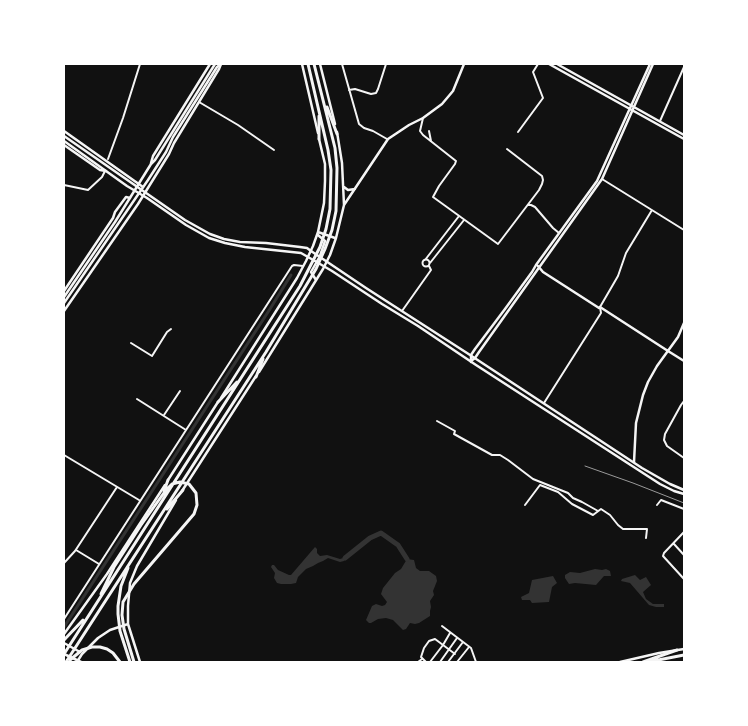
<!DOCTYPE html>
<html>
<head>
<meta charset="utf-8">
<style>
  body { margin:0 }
  #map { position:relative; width:748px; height:726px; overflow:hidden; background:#111; font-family:Lato,sans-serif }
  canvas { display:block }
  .frame { position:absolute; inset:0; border:65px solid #fff; pointer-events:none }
</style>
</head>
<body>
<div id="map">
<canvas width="748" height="726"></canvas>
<div class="frame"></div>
</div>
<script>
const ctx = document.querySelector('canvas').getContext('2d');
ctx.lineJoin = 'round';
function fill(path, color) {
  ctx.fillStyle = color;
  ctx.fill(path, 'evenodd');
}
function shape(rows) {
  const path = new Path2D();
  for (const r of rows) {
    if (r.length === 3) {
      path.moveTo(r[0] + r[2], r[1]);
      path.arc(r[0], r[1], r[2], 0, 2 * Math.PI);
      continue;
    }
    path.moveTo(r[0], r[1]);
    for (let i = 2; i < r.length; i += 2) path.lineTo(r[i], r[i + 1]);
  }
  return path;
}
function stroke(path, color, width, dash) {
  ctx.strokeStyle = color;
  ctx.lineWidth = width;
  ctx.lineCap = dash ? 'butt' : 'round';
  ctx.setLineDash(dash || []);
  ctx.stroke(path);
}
const water = shape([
  [315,547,317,549,317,553,320,556,327,555,340,559,346,557,344,561,340,562,328,558,323,561,318,563,313,566,306,569,298,577,296,583,291,584,281,584,277,583,274,578,275,573,271,567,272,565,274,565,278,570,289,575,291,575],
  [407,559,414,560,416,568,420,571,429,571,436,576,437,581,433,591,434,595,430,601,431,607,430,611,430,616,419,623,415,624,410,623,406,629,403,630,393,620,386,618,378,619,371,623,369,623,366,620,372,606,376,604,382,606,385,605,387,602,381,594,383,588,395,573,401,569],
  [595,569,602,570,606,569,610,571,611,576,604,576,596,585,575,583,569,584,565,578,565,575,570,572,580,573],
  [635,575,640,580,646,577,651,585,643,592,646,599,653,604,664,604,664,607,656,607,649,605,630,583,621,581,622,579],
  [553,576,557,583,552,587,549,602,532,603,530,600,522,600,521,597,529,593,532,580]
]);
const canal = shape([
  [64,627,270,309,291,275]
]);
const river = shape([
  [345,558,370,538,381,533,398,545,407,559]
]);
const minor = shape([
  [342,64,359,124,364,128,373,131,387,139],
  [349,90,355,89,371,94,376,93,378,89,386,64],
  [199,102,238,125,274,150],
  [423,118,420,131,423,135,456,161,455,164,439,186,433,197,498,244,539,190,542,184,543,180,542,176,507,149],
  [660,121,684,67],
  [429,131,431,141],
  [518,132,543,98,533,72,538,64],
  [108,159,123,118,140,64],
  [602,179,684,230],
  [64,185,88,190,102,177,105,171],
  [528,205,531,205,535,207,553,228,559,233],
  [426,263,3.5],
  [425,260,459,216],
  [430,263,464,220],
  [402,311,431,270,429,266],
  [131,343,152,356,167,332,171,329],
  [137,399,186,430],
  [684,401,681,405,665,434,664,440,667,446,684,458],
  [544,403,601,313,600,307,618,276,626,253,652,210],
  [164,415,180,391],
  [437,421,455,431,454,434,492,455,500,455,508,460,533,479,568,493,573,498,582,502,598,511],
  [64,455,139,500],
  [525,505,540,485,558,492,572,504,593,515,601,509,610,515,618,525,623,529,647,529,646,538],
  [657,505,661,500,684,509],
  [684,532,664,553,663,556,684,579],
  [674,544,684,555],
  [76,550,99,564],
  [64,563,75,551,117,487],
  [64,619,292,266,294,265,303,266],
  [442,626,471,648,476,662],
  [418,662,422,659],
  [426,662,421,657,424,648,429,641,435,639,443,645,450,633],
  [430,662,443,645,455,654],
  [440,662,457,638],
  [448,662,463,642],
  [457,662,469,647]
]);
const tertiary = shape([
  [302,64,318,133],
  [320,64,335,124],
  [549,64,684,139],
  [557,64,684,135],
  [64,131,143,187],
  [64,145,100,170,106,171],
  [151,163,153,156,210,64],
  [344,187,348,190,355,189],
  [344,205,388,139,409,125,423,118,442,104,453,91,464,64],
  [318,232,335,238],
  [538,266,543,272,599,308,600,307,668,351,684,361],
  [316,280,311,272,320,256,325,241,318,235],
  [64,291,113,218,115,212,126,197,130,198],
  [64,311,138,204,169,154,174,143,219,69,221,64],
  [471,361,475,358,479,352,602,179,653,64],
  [471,362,471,355,475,349,505,309,532,272,536,265,597,181,650,64],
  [259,372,323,269,330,255,336,238,344,205,342,163,337,132],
  [221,398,297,278,306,261,313,246,318,232,324,203,325,181,325,164,319,139],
  [634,462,636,423,643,395,648,382,657,366,678,337,684,323],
  [168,480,218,402],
  [182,491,256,376],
  [64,634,107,574,165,485],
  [64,643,80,652],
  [64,654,81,662],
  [77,662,82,654,98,638,110,630,128,624],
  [140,662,128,624,128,606,130,583,137,566,176,500],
  [620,662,659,653,684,649]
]);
const secondary = shape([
  [311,251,366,288,467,353,642,468,670,484,684,490],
  [308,257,332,271,382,304,418,326,476,365,660,484,674,491,684,494],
  [64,297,115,222,151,164,155,160,215,64],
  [64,303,148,180,166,152,173,137,217,67,221,64]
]);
const primary = shape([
  [64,136,185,220,210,234,224,239,240,242,266,243,300,247,307,248,311,251],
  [64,141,127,186,147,198,186,225,209,238,225,243,245,247,301,253,308,257]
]);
const trunk = shape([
  [327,107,337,134],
  [319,116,319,139],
  [256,377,263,359],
  [218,402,237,382],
  [164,491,168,480],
  [167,509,183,490],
  [128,568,121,586,118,606,118,614,120,631,130,662],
  [101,594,114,567,141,525,166,490,172,484,180,482,189,484,196,493,197,505,194,514,134,584,123,602,122,615,124,629,134,662],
  [64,640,83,620],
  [64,654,300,286,320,247,326,229,330,209,331,170,328,150,308,64],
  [70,660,82,650,92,647,100,647,107,649,113,653,120,662],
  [66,662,266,352,316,269,325,249,332,230,336,211,337,168,335,148,314,64],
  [643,662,677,650],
  [648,662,684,655]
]);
const tram = shape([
  [585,466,633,483,684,503]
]);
fill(water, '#333');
stroke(canal, '#333', 3);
stroke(river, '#333', 5);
stroke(minor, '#f5f5f5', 2);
stroke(tertiary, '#f5f5f5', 2.5);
stroke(secondary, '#f5f5f5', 2.5);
stroke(primary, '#f5f5f5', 2.5);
stroke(trunk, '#f5f5f5', 3);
stroke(tram, '#9a9a9a', 1);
</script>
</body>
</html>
